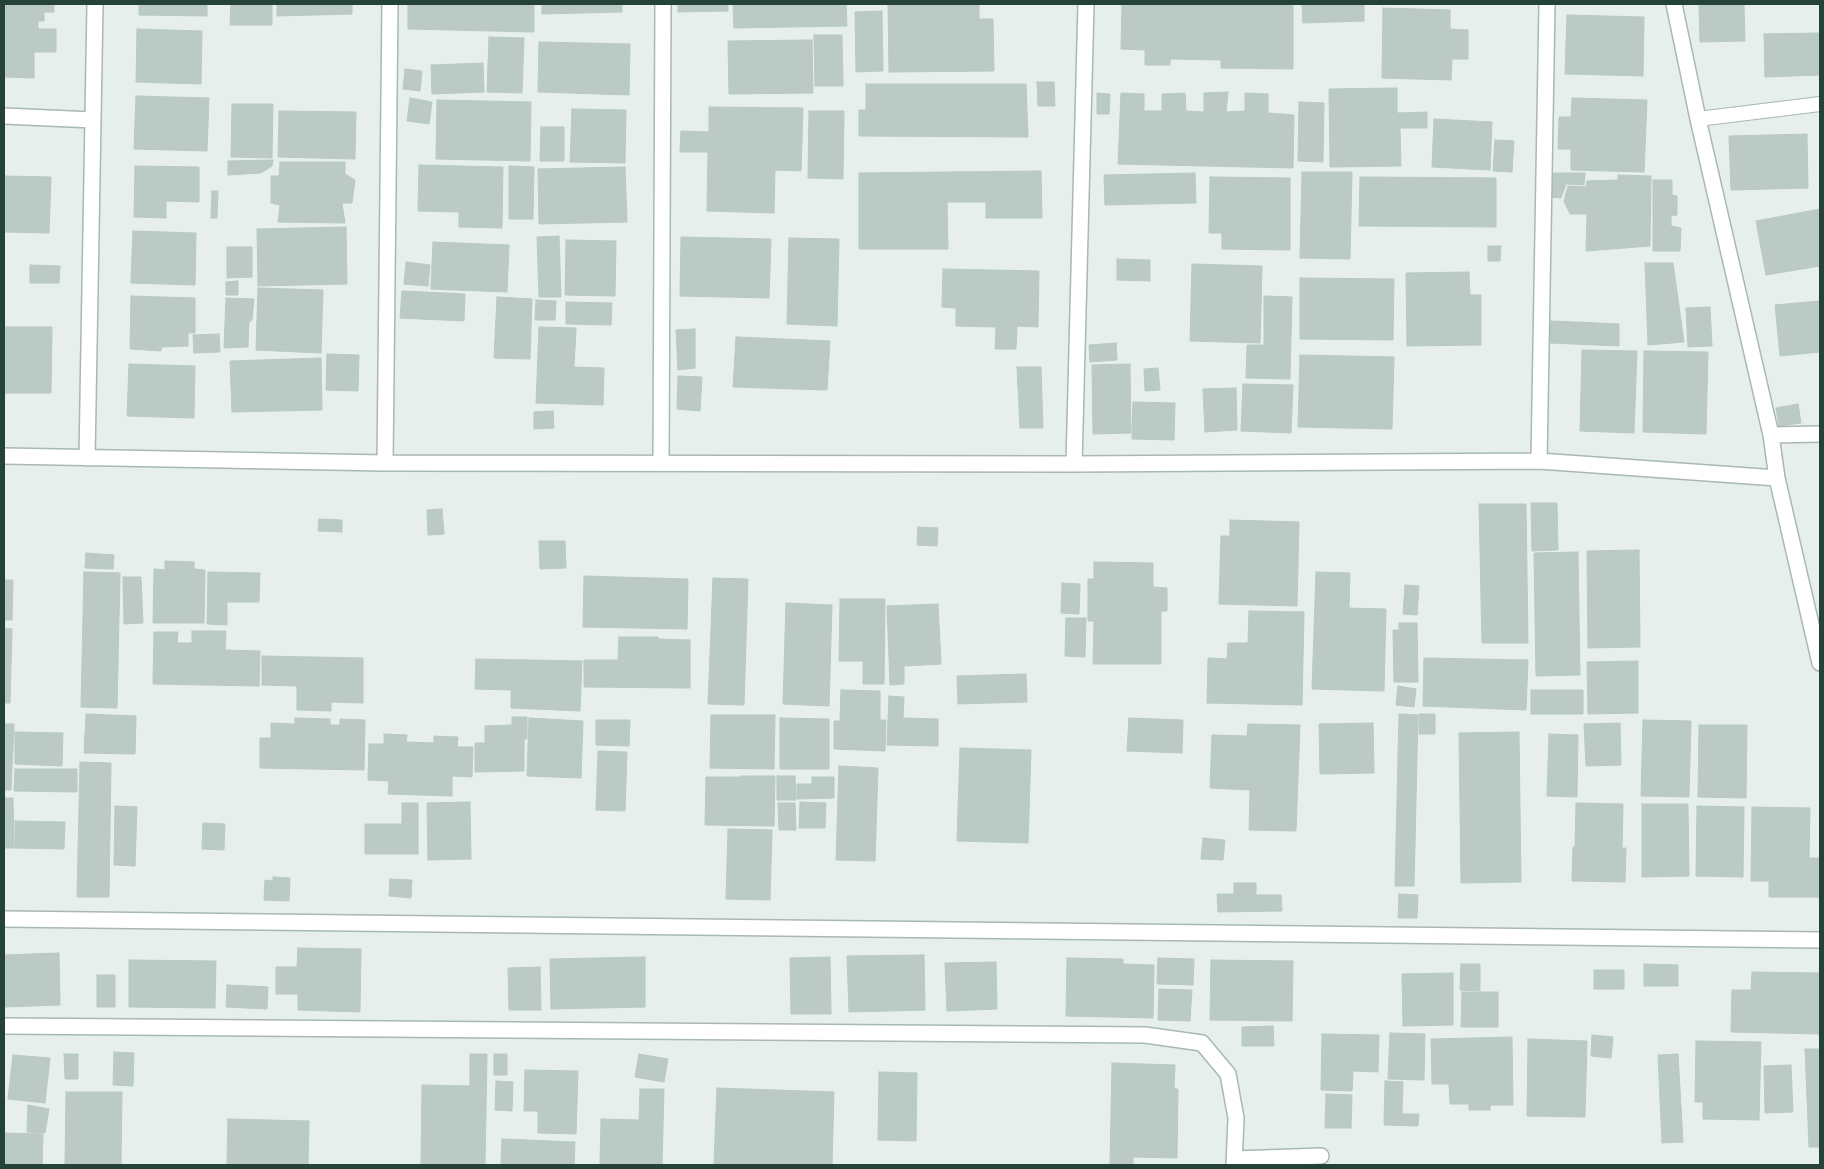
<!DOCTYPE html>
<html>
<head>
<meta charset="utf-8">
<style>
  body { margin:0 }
  #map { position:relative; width:1824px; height:1169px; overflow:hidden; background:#e6efeb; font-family:Montserrat,sans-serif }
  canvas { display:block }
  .frame { position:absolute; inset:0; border:5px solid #24423a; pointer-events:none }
</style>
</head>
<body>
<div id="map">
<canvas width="1824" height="1169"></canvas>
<div class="frame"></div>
</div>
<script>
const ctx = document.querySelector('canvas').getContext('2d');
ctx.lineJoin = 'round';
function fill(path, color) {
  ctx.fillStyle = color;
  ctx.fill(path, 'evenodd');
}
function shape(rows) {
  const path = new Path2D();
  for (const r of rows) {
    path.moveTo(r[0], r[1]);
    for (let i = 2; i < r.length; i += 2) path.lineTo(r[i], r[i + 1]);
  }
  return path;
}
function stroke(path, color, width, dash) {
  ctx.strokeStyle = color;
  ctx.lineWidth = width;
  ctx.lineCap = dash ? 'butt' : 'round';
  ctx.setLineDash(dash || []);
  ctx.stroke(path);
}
const building = shape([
  [4,4,54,4,54,12,44,12,44,21,38,21,38,29,56,29,56,52,34,52,34,78,4,77,4,4],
  [139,4,207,4,207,16,139,15,139,4],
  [231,4,272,4,272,25,230,25,231,4],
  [277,4,352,4,352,14,277,16,277,4],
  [408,4,534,4,534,32,408,29,408,4],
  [542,4,622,4,622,12,542,14,542,4],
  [678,4,728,4,728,11,678,12,678,4],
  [733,4,846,4,847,26,734,28,733,4],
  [888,4,979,4,979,19,993,19,994,71,889,72,888,4],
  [1122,4,1293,4,1293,69,1221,68,1221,60,1170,59,1170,65,1145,65,1145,50,1121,49,1122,4],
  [1302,4,1364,4,1364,21,1303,23,1302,4],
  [1699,4,1744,4,1745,41,1700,42,1699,4],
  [1383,8,1450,10,1450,29,1468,30,1468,59,1452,59,1451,80,1382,78,1383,8],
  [882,11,883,71,856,72,855,12,882,11],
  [1567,15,1644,17,1643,76,1565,74,1567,15],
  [137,29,202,31,201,84,136,82,137,29],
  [1820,33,1820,75,1765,77,1764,34,1820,33],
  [814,35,842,35,843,86,815,86,814,35],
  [489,37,524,38,522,93,487,92,489,37],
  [812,40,813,93,729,94,728,41,812,40],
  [539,42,630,44,629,95,538,92,539,42],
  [483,63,484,92,432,94,431,65,483,63],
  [405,69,422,71,420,91,403,89,405,69],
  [1037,82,1054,82,1055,106,1038,106,1037,82],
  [866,84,1026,84,1028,137,859,136,859,110,866,110,866,84],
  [1397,88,1397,113,1427,112,1427,128,1400,128,1401,166,1330,167,1329,89,1397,88],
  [1228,92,1226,112,1245,111,1245,93,1268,94,1268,113,1294,115,1293,168,1118,164,1121,93,1144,94,1144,111,1162,111,1162,94,1185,93,1186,111,1204,112,1204,93,1228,92],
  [1097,93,1110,94,1109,114,1097,114,1097,93],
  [136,96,209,98,207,151,134,149,136,96],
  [410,98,432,102,429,124,407,121,410,98],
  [1572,98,1647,100,1644,172,1571,170,1571,149,1558,149,1559,117,1571,117,1572,98],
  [437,100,531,102,530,161,436,159,437,100],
  [1299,102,1324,103,1323,162,1298,161,1299,102],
  [232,104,273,104,272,158,231,157,232,104],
  [709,107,803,108,801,171,775,170,774,213,707,211,708,152,680,152,681,131,709,132,709,107],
  [572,109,626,110,625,163,570,162,572,109],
  [279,111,356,112,355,159,278,157,279,111],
  [809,111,844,111,843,179,808,178,809,111],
  [1434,119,1492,122,1490,170,1432,167,1434,119],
  [541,127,564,127,564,161,540,161,541,127],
  [1807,134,1808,188,1731,190,1729,136,1807,134],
  [1495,140,1514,141,1512,172,1493,171,1495,140],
  [273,160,272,166,261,173,228,175,228,161,273,160],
  [280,162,345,162,345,174,355,180,352,203,342,203,345,223,278,222,280,205,271,203,271,176,279,176,280,162],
  [419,165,503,167,502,228,459,227,459,212,418,211,419,165],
  [135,166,199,167,199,202,166,201,166,218,134,217,135,166],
  [509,166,534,167,533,219,509,219,509,166],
  [625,167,627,222,539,224,538,169,625,167],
  [1041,171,1042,218,986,218,986,202,947,202,948,249,859,249,859,173,1041,171],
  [1302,172,1352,172,1350,259,1300,258,1302,172],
  [1195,173,1196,203,1105,205,1104,175,1195,173],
  [1551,173,1585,173,1584,185,1566,184,1561,198,1550,197,1551,173],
  [1618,175,1651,176,1650,246,1586,251,1587,214,1570,214,1564,201,1568,186,1586,187,1587,181,1618,180,1618,175],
  [4,176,51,177,49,233,4,232,4,176],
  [1210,177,1290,178,1290,250,1222,249,1222,233,1209,233,1210,177],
  [1360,177,1496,178,1496,227,1359,226,1360,177],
  [1653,180,1672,180,1672,195,1677,196,1677,215,1671,216,1671,226,1681,228,1680,251,1653,251,1653,180],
  [212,191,218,191,217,218,211,218,212,191],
  [1820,209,1820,266,1766,275,1756,221,1820,209],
  [346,227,347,284,258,286,257,229,346,227],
  [133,231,196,233,195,285,131,283,133,231],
  [559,236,561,297,539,297,537,237,559,236],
  [681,237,771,239,769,298,680,296,681,237],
  [789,238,839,239,837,326,787,324,789,238],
  [566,240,616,241,615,296,565,295,566,240],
  [433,242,509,245,507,292,431,289,433,242],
  [1488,246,1501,246,1500,261,1488,261,1488,246],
  [227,247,252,247,252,277,227,278,227,247],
  [1117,259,1150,260,1150,281,1117,280,1117,259],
  [406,262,430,265,428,286,404,284,406,262],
  [1645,263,1673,263,1684,342,1648,345,1645,263],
  [1192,264,1262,266,1260,343,1190,341,1192,264],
  [30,265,60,266,59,283,30,283,30,265],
  [943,269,1039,271,1038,327,1017,326,1016,349,995,349,996,327,956,326,956,308,942,307,943,269],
  [1469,272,1470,295,1481,295,1481,345,1407,346,1406,273,1469,272],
  [1300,278,1394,279,1393,340,1300,339,1300,278],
  [238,281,238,295,226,295,226,282,238,281],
  [258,288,323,290,321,353,256,350,258,288],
  [402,291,465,294,464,321,400,318,402,291],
  [131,296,195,298,195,333,188,333,188,346,161,347,161,351,130,349,131,296],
  [1264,296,1292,297,1290,379,1246,378,1247,345,1264,345,1264,296],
  [497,297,532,299,530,359,494,358,497,297],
  [226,298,254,299,252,320,249,322,248,347,224,348,226,298],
  [536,300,556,301,555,320,535,320,536,300],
  [1820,301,1820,352,1780,356,1775,305,1820,301],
  [566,302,612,303,611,325,566,324,566,302],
  [1710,307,1712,346,1688,347,1686,308,1710,307],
  [1551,321,1619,324,1619,346,1550,343,1551,321],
  [4,327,52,327,51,393,4,393,4,327],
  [539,327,576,328,574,367,604,368,603,405,536,403,539,327],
  [695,329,695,368,678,370,676,330,695,329],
  [219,334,220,352,194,353,193,335,219,334],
  [736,337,830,341,827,390,733,387,736,337],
  [1116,343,1117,360,1090,362,1089,345,1116,343],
  [1582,350,1637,351,1634,433,1580,431,1582,350],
  [1644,351,1708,352,1706,434,1643,432,1644,351],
  [327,354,359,355,358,391,326,390,327,354],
  [1300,355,1394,357,1392,429,1298,427,1300,355],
  [321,358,322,410,232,412,230,361,321,358],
  [129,364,195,366,194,418,127,416,129,364],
  [1130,364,1131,433,1093,434,1092,365,1130,364],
  [1017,367,1041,367,1043,428,1020,428,1017,367],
  [1158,368,1160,390,1145,391,1144,369,1158,368],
  [678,376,702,377,700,411,677,409,678,376],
  [1243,384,1293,385,1291,433,1241,431,1243,384],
  [1236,388,1237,430,1205,432,1203,389,1236,388],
  [1133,402,1175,403,1174,440,1132,439,1133,402],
  [1798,404,1801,423,1779,426,1776,408,1798,404],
  [553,411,554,428,534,429,534,412,553,411],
  [1531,503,1557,503,1558,550,1532,551,1531,503],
  [1479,504,1526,504,1528,643,1482,643,1479,504],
  [442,509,444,534,428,535,427,510,442,509],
  [319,519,342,520,342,532,318,531,319,519],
  [1230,520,1299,522,1297,606,1219,604,1221,536,1230,536,1230,520],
  [918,527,938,528,937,546,917,545,918,527],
  [539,541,565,541,566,568,540,569,539,541],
  [1639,550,1640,647,1588,648,1587,551,1639,550],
  [1578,552,1580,675,1536,676,1534,553,1578,552],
  [86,553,114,555,113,569,85,568,86,553],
  [165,561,194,562,194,569,205,570,204,623,153,623,154,569,165,570,165,561],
  [1094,562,1153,563,1153,587,1167,588,1167,611,1161,611,1161,664,1093,664,1094,621,1088,621,1088,579,1094,579,1094,562],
  [84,572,120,573,117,708,81,707,84,572],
  [208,572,260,573,259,602,227,602,227,625,207,624,208,572],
  [1316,572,1350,573,1349,608,1386,609,1384,691,1312,689,1316,572],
  [584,576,688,579,687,629,583,627,584,576],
  [123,577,141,577,143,623,124,624,123,577],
  [713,578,748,579,744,705,708,704,713,578],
  [4,580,13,580,12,620,4,620,4,580],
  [1062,583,1080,584,1079,614,1061,613,1062,583],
  [1405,585,1419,586,1417,615,1403,614,1405,585],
  [840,599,885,599,884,684,863,684,863,661,839,661,840,599],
  [786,603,832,605,829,706,783,704,786,603],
  [938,604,941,664,904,666,904,684,890,685,887,606,938,604],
  [1249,611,1304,612,1302,705,1207,703,1208,658,1227,659,1228,643,1248,643,1249,611],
  [1066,618,1086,618,1085,657,1065,656,1066,618],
  [1399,623,1417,623,1418,682,1394,682,1393,630,1399,630,1399,623],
  [4,628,12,629,10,703,4,703,4,628],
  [192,631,226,631,225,650,260,651,259,686,153,684,154,632,178,632,177,643,192,643,192,631],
  [619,637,658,637,658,639,690,640,690,688,584,687,584,660,618,660,619,637],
  [262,656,363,658,363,703,331,702,331,711,297,710,297,686,262,685,262,656],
  [1424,658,1528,660,1526,710,1423,706,1424,658],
  [476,659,582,661,580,711,511,708,511,690,475,689,476,659],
  [1638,661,1638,713,1588,714,1587,662,1638,661],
  [1026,674,1027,702,958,704,957,676,1026,674],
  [1398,686,1416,689,1414,707,1396,705,1398,686],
  [841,690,880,691,880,720,886,720,885,751,834,749,834,721,840,721,841,690],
  [1531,690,1583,690,1583,714,1531,714,1531,690],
  [889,696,904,697,903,718,938,719,938,746,887,745,889,696],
  [86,714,136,716,135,754,84,753,86,714],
  [1399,714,1418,715,1414,886,1395,886,1399,714],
  [1419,714,1435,714,1435,734,1419,734,1419,714],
  [711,715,775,715,774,769,710,768,711,715],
  [512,717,527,717,527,739,524,739,524,771,475,772,475,743,485,743,485,726,512,725,512,717],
  [295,718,330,719,330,725,340,725,340,719,365,720,364,770,260,768,260,738,271,738,271,723,295,724,295,718],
  [529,718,583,721,581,778,527,776,529,718],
  [780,718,829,719,829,769,780,769,780,718],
  [1129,718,1183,720,1182,753,1127,751,1129,718],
  [596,720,630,720,629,746,596,745,596,720],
  [1643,720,1691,721,1689,797,1641,796,1643,720],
  [1373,723,1374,773,1320,774,1319,724,1373,723],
  [1620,723,1621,765,1586,766,1584,724,1620,723],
  [4,724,14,724,11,790,4,790,4,724],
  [1248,724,1300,725,1296,831,1249,830,1250,790,1210,788,1212,735,1247,736,1248,724],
  [1699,725,1747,725,1746,798,1698,797,1699,725],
  [15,732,63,733,62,766,15,764,15,732],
  [1519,732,1521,882,1461,883,1459,733,1519,732],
  [384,734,407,735,406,742,434,743,434,736,458,737,457,747,473,747,472,777,452,776,452,796,388,794,389,781,368,780,369,744,384,744,384,734],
  [1549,734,1578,735,1577,797,1547,796,1549,734],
  [960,748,1031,750,1028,843,957,841,960,748],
  [598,751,627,752,625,811,596,810,598,751],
  [80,762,111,763,109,897,77,897,80,762],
  [839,766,878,768,875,861,836,860,839,766],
  [15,769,77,769,77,792,14,791,15,769],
  [742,776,775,776,774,826,705,825,706,777,742,777,742,776],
  [777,776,795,776,796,800,777,800,777,776],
  [812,777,834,777,834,798,797,799,797,784,812,784,812,777],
  [4,798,13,798,14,848,4,848,4,798],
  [470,802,471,859,428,860,427,803,470,802],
  [800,802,826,803,825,828,799,828,800,802],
  [402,803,418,803,418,854,365,854,365,824,402,824,402,803],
  [778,803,795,803,796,830,779,830,778,803],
  [1576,803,1623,804,1622,848,1626,848,1625,882,1572,881,1573,847,1575,847,1576,803],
  [1642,804,1688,804,1689,876,1642,877,1642,804],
  [115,806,137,807,135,866,114,865,115,806],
  [1697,806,1744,807,1743,877,1696,876,1697,806],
  [1752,807,1810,808,1809,858,1820,858,1820,897,1769,897,1769,881,1751,881,1752,807],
  [15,821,65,822,64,849,15,848,15,821],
  [203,823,225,824,224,850,202,849,203,823],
  [728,829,772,830,770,900,726,899,728,829],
  [1203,838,1225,840,1223,860,1201,859,1203,838],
  [273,877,290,878,289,901,264,900,265,880,273,881,273,877],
  [390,879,412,880,411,898,389,896,390,879],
  [1234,883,1256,883,1256,895,1281,895,1282,911,1218,912,1217,894,1234,894,1234,883],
  [1399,894,1418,895,1417,918,1398,918,1399,894],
  [298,948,361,949,360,1012,298,1010,298,994,276,994,276,967,297,967,298,948],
  [59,953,60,1005,4,1007,4,955,59,953],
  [924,955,925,1010,849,1012,847,956,924,955],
  [645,957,645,1007,551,1009,550,959,645,957],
  [830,957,831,1014,791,1014,790,958,830,957],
  [1067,958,1123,959,1123,964,1154,965,1153,1018,1066,1016,1067,958],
  [1158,958,1194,959,1193,985,1157,984,1158,958],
  [129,960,216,961,215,1008,129,1007,129,960],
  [1211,960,1293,961,1292,1021,1210,1020,1211,960],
  [996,962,997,1009,947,1011,945,963,996,962],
  [1461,964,1480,964,1480,991,1460,990,1461,964],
  [1644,964,1678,965,1678,986,1644,986,1644,964],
  [540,967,541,1010,509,1010,508,968,540,967],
  [1594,970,1624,970,1624,989,1594,989,1594,970],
  [1752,972,1820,973,1820,1034,1731,1032,1732,990,1751,990,1752,972],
  [1453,973,1453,1025,1403,1026,1402,974,1453,973],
  [97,975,115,975,115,1007,97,1007,97,975],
  [227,985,268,987,267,1009,226,1007,227,985],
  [1159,989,1192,990,1190,1021,1158,1020,1159,989],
  [1462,992,1498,992,1498,1027,1461,1027,1462,992],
  [1273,1026,1274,1046,1242,1046,1242,1027,1273,1026],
  [1390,1033,1425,1034,1424,1080,1388,1079,1390,1033],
  [1322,1034,1379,1035,1378,1072,1353,1071,1352,1091,1321,1090,1322,1034],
  [1592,1035,1613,1037,1611,1058,1591,1056,1592,1035],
  [1512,1037,1513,1105,1490,1105,1490,1110,1469,1110,1469,1104,1450,1104,1449,1084,1432,1084,1431,1039,1512,1037],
  [1528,1039,1587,1041,1585,1117,1527,1116,1528,1039],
  [1696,1041,1761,1042,1759,1120,1703,1119,1703,1102,1695,1102,1696,1041],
  [1805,1049,1820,1049,1820,1147,1809,1147,1805,1049],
  [114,1052,134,1053,133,1086,113,1085,114,1052],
  [64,1054,78,1054,78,1079,65,1079,64,1054],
  [470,1054,487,1054,485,1165,421,1165,422,1085,470,1086,470,1054],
  [494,1054,507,1054,507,1075,494,1075,494,1054],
  [639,1054,668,1059,664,1082,635,1077,639,1054],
  [1678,1054,1683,1142,1662,1143,1658,1055,1678,1054],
  [13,1055,50,1058,45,1103,8,1099,13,1055],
  [1112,1063,1175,1065,1174,1089,1178,1089,1177,1158,1133,1157,1133,1165,1110,1165,1112,1063],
  [1791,1065,1793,1112,1765,1113,1764,1066,1791,1065],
  [525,1070,578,1071,576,1134,538,1133,538,1111,524,1111,525,1070],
  [879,1072,917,1073,916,1141,878,1140,879,1072],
  [496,1081,513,1082,512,1111,495,1110,496,1081],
  [1385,1081,1403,1082,1402,1114,1419,1114,1418,1126,1384,1125,1385,1081],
  [717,1088,834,1092,832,1165,714,1164,717,1088],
  [640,1089,664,1089,662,1165,600,1165,601,1119,639,1120,640,1089],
  [66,1092,122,1092,121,1165,65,1165,66,1092],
  [1326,1094,1352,1095,1351,1128,1325,1128,1326,1094],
  [28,1105,49,1109,45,1133,27,1132,28,1105],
  [228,1119,309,1121,308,1165,227,1165,228,1119],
  [4,1133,43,1134,42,1165,4,1165,4,1133],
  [502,1139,575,1142,574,1165,501,1165,502,1139]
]);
const lane = shape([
  [1698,119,1820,104]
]);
const street = shape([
  [1674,4,1698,119,1771,435,1777,478,1820,663],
  [4,116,93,120],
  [1771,435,1820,434],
  [4,456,385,463,1074,464,1539,461,1777,478],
  [87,458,95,4],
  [1539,461,1547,4],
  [385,463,390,4],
  [661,463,663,4],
  [1074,464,1086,4],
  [4,919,1820,940],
  [4,1026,1145,1035,1202,1043,1228,1074,1236,1118,1234,1165],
  [1235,1159,1321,1156]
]);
fill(building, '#bbcac4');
stroke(building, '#b8c9c2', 1);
stroke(lane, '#a8b8b2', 16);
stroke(street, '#a8b8b2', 18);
stroke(lane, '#fff', 14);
stroke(street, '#fff', 15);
</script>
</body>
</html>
